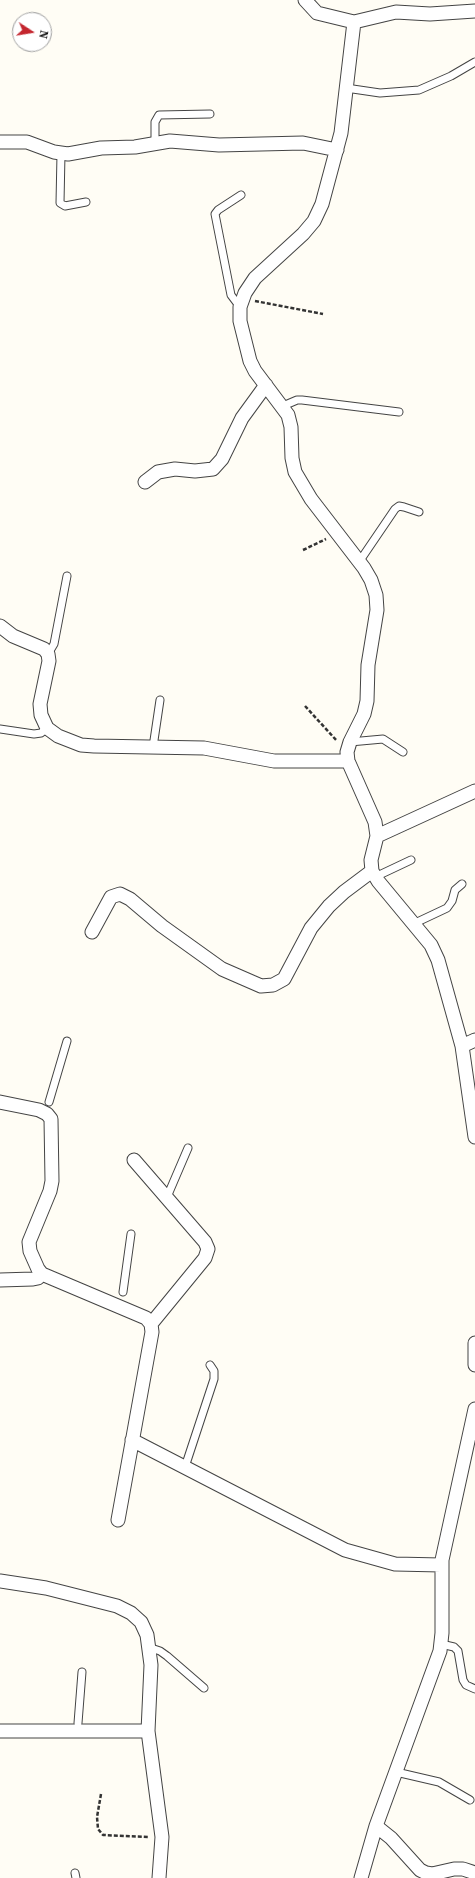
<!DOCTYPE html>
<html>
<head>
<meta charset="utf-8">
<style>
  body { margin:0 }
  #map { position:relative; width:475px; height:1878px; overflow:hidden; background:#fffdf5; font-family:"Source Serif 4",serif }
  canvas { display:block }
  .north { position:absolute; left:12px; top:12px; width:40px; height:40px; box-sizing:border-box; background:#fff; border:1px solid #a0a0a0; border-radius:50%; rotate:102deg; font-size:11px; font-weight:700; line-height:16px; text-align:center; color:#111 }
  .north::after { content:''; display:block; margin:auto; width:14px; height:18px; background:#c4262e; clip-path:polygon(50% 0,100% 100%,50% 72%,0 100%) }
</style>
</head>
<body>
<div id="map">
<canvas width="475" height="1878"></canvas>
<div class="north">N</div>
</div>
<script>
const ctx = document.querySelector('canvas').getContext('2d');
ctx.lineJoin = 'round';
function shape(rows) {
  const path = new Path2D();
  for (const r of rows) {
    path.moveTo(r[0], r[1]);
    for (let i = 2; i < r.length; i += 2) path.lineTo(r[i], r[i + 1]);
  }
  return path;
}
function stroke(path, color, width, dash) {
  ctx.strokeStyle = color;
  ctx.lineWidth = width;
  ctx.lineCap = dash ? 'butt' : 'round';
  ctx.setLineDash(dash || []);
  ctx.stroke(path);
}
const path = shape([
  [255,301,323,314],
  [303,550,326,539],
  [305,706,337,741],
  [101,1794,97,1817,98,1829,103,1835,149,1837]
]);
const service = shape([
  [346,88,380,93,419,90,451,76,475,62],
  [155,144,155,122,159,115,210,114],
  [61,154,60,203,65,206,86,202],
  [240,307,231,295,215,214,218,210,241,195],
  [283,406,297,400,302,400,399,412],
  [359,562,395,509,399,506,404,507,419,512],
  [48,654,54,644,67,576],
  [0,729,34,734,41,733,47,728],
  [350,742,383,739,403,752],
  [153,747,160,700],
  [375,877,411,860],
  [413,924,447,908,452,901,455,890,462,884],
  [49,1102,67,1041],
  [167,1197,188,1148],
  [123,1292,131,1234],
  [185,1467,214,1379,214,1371,210,1365],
  [441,1644,454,1647,458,1651,463,1680,466,1685,475,1689],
  [148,1647,160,1651,167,1656,204,1688],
  [78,1723,82,1672],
  [396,1772,439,1782,470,1800],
  [75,1873,76,1878]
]);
const minor = shape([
  [305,0,317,13,354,22,396,12,430,14,475,11],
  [354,22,341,133,322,204,314,221,303,234,255,278,245,293,240,307,240,321,250,361,255,371,288,415,291,427,292,458,295,472,311,499,364,568,371,580,376,595,377,610,368,665,367,701,364,714,350,742,347,752,348,761,375,822,377,836,371,860,372,871,378,881,431,945,438,960,462,1046,475,1137],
  [0,142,27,142,54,152,68,154,101,148,135,147,170,141,219,145,303,143,337,150],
  [145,482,158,472,175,469,195,471,213,469,222,459,242,418,266,385],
  [0,626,13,636,44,649,48,654,49,661,40,704,41,715,47,728,58,736,81,745,94,746,204,748,274,761,348,761],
  [377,836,475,791],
  [92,932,111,897,120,894,130,899,162,926,222,969,261,986,273,985,284,979,311,928,329,906,344,892,372,871],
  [462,1046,475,1040],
  [0,1102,39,1110,47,1114,51,1119,52,1181,50,1191,29,1242,30,1251,38,1269,42,1274,146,1318,151,1324,152,1332,118,1520],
  [134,1160,205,1242,208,1249,205,1258,151,1324],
  [0,1280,33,1279,38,1278,42,1274],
  [475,1343,475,1365],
  [132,1440,345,1550,395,1564,441,1565],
  [0,1581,46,1588,117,1606,131,1613,141,1622,147,1635,151,1665,148,1731,162,1837,159,1878],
  [0,1731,148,1731],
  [376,1826,391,1838,420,1870,426,1873,432,1874,454,1869,463,1869,475,1873],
  [361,1878,376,1826,440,1651,442,1633,442,1560,475,1409]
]);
stroke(service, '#444', 9);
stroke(minor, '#444', 15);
stroke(path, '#333', 2.5, [4, 2]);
stroke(service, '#fff', 7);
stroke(minor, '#fff', 13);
</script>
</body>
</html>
